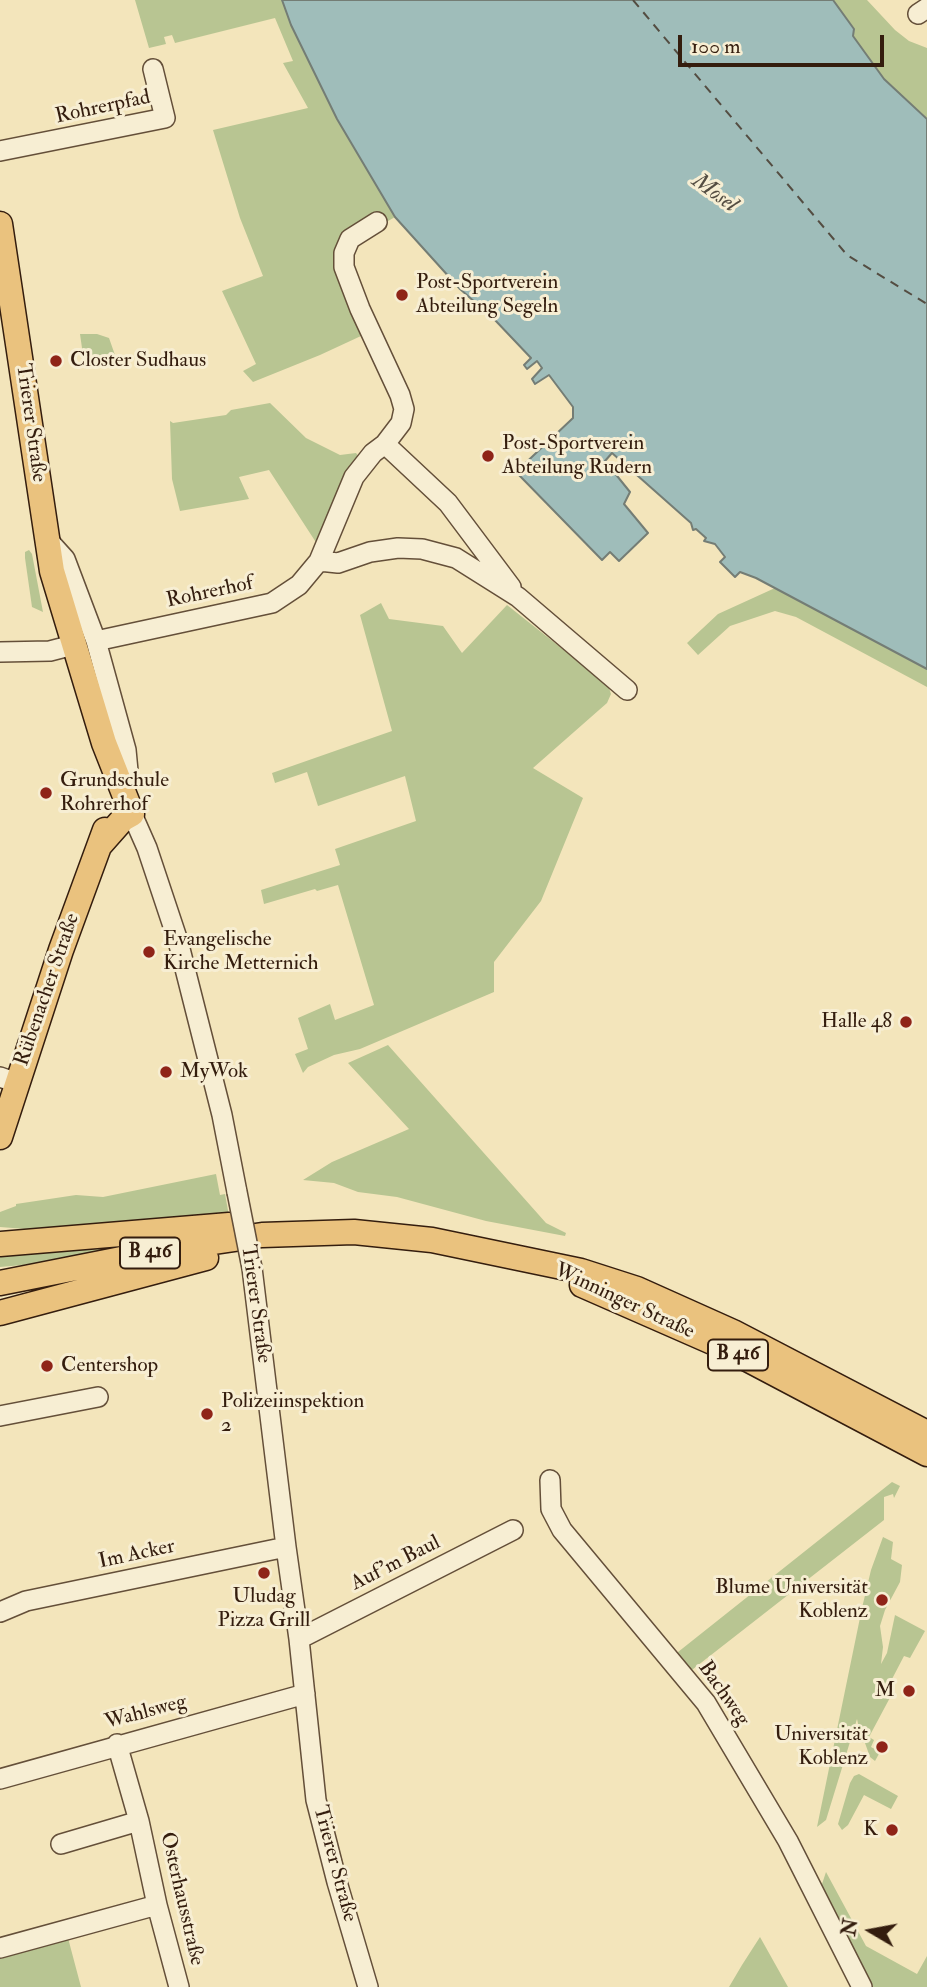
<!DOCTYPE html>
<html>
<head>
<meta charset="utf-8">
<style>
  body { margin:0 }
  #map { position:relative; width:927px; height:1987px; overflow:hidden; background:#f3e5bb; font-family:"IM FELL Double Pica",serif }
  canvas { display:block }
  .north { position:absolute; left:836px; top:1896px; width:70px; height:70px; -webkit-text-stroke:5px #f7eed3; paint-order:stroke; rotate:280deg; font-size:19px; font-weight:700; line-height:28px; text-align:center; color:#341d0e }
  .north::after { content:''; display:block; margin:auto; width:24px; height:32px; background:#341d0e; clip-path:polygon(50% 0,100% 100%,50% 72%,0 100%) }
  .scale { position:absolute; left:678px; top:35px; width:206px; height:32px; box-sizing:border-box; border:4px solid #341d0e; border-top:0; padding-left:9px; font-size:21px; line-height:24px; white-space:nowrap; color:#341d0e; -webkit-text-stroke:5px #f7eed3; paint-order:stroke }
</style>
</head>
<body>
<div id="map">
<canvas width="927" height="1987"></canvas>
<div class="north">N</div>
<div class="scale">100 m</div>
</div>
<script>
const ctx = document.querySelector('canvas').getContext('2d');
ctx.lineJoin = 'round';
function fill(path, color) {
  ctx.fillStyle = color;
  ctx.fill(path, 'evenodd');
}
function shape(rows) {
  const path = new Path2D();
  for (const r of rows) {
    path.moveTo(r[0], r[1]);
    for (let i = 2; i < r.length; i += 2) path.lineTo(r[i], r[i + 1]);
  }
  return path;
}
function stroke(path, color, width, dash) {
  ctx.strokeStyle = color;
  ctx.lineWidth = width;
  ctx.lineCap = dash ? 'butt' : 'round';
  ctx.setLineDash(dash || []);
  ctx.stroke(path);
}
function drawText(font, color, halo, rows, align = 'center') {
  ctx.font = font + ' "IM FELL Double Pica",serif';
  ctx.lineWidth = 6;
  ctx.setLineDash([]);
  ctx.textBaseline = 'middle';
  ctx.strokeStyle = halo;
  ctx.fillStyle = color;
  for (const [text, x, y, turn = 0] of rows) {
    ctx.save();
    ctx.translate(x, y);
    ctx.rotate((+turn || 0) * Math.PI / 180);
    ctx.textAlign = isNaN(turn) ? turn : align;
    if (halo) ctx.strokeText(text, 0, 0);
    ctx.fillText(text, 0, 0);
    ctx.restore();
  }
}
const green = shape([
  [135,0,282,0,291,26,349,140,395,217,369,232,342,236,361,336,320,355,253,382,243,371,256,364,222,291,263,276,240,218,213,130,308,108,283,63,293,61,275,18,175,43,172,35,164,37,166,44,149,48],
  [833,0,867,0,895,30,909,41,927,48,927,119,884,79,853,36,854,29],
  [80,334,97,334,109,338,115,355,113,361,105,366,85,369],
  [270,403,306,438,340,455,356,453,359,457,319,547,269,470,239,477,249,499,180,511,172,479,170,421,173,423,226,415,231,410],
  [29,550,32,554,43,612,32,607,25,558,25,552],
  [775,588,927,669,927,687,796,617,775,611,730,626,698,655,687,643,718,614],
  [381,603,389,619,443,626,462,653,507,605,608,685,611,694,607,703,533,768,583,798,541,901,494,962,494,992,360,1049,334,1055,308,1067,303,1073,295,1054,308,1049,298,1018,330,1004,335,1020,374,1005,338,885,317,891,315,889,264,904,261,890,340,865,335,849,416,821,405,776,318,806,307,772,275,783,272,773,392,731,360,615],
  [388,1045,546,1223,566,1233,565,1236,486,1221,397,1197,358,1192,334,1183,303,1180,332,1162,409,1129,348,1063],
  [216,1174,220,1195,225,1194,229,1216,38,1230,0,1227,0,1212,16,1206,16,1204,76,1195,103,1197],
  [163,1238,45,1263,0,1267,0,1251],
  [892,1482,900,1486,894,1498,893,1494,884,1497,884,1520,688,1673,673,1656],
  [883,1537,893,1542,891,1559,902,1565,900,1582,885,1610,880,1626,883,1647,881,1664,887,1653,895,1615,925,1631,910,1658,904,1656,892,1679,895,1681,890,1690,893,1692,869,1737,874,1740,871,1747,880,1752,875,1761,870,1757,865,1743,862,1742,857,1719,826,1820,817,1827,862,1608,871,1570],
  [859,1774,898,1796,891,1809,864,1795,848,1825,842,1830,838,1824,850,1783,854,1776],
  [826,1872,866,1946,917,1974,927,1956,927,1987,870,1987,819,1893],
  [760,1937,788,1987,729,1987,742,1965],
  [68,1938,81,1987,0,1987,0,1957]
]);
const water = shape([
  [282,0,833,0,854,29,853,36,884,79,927,119,927,669,756,578,740,572,735,577,720,562,725,557,715,544,704,541,706,538,696,529,693,530,691,523,612,453,605,461,630,492,624,504,648,533,619,561,610,552,602,560,516,472,573,418,573,407,549,375,535,384,532,379,542,368,537,361,527,369,524,365,531,358,494,319,460,289,395,217,337,119,291,25,282,0]
]);
const ferry = shape([
  [633,0,847,255,927,304]
]);
const minor = shape([
  [918,14,927,8],
  [0,151,165,118,153,69],
  [385,444,448,503,511,587],
  [46,538,65,559,96,641,126,750,128,771,124,795],
  [319,561,338,563,370,552,398,548,422,549,456,558,518,597,627,690],
  [96,641,272,603,299,585,319,561,354,477,373,453,385,444,401,423,404,409,400,395,360,309,344,267,344,253,350,239,377,222],
  [0,652,50,651,73,645],
  [132,814,147,848,178,941,222,1115,237,1192],
  [0,1077,17,1083],
  [252,1268,286,1547,299,1639,316,1800,337,1882,368,1987],
  [0,1416,98,1397],
  [550,1480,551,1509,562,1530,706,1703,788,1841,862,1987],
  [0,1612,26,1601,286,1547],
  [299,1639,513,1530],
  [117,1744,139,1821,157,1905,179,1987],
  [0,1779,305,1694],
  [61,1844,139,1821],
  [0,1948,157,1905]
]);
const major = shape([
  [0,224,52,571,104,743,132,814,123,819,100,845],
  [0,1137,61,950,105,830],
  [0,1244,229,1225],
  [0,1283,187,1246,262,1235,354,1232,432,1240,581,1271,637,1289,733,1332,927,1433],
  [582,1285,728,1349,927,1454],
  [0,1313,206,1258]
]);
const minorBridge = shape([
  [237,1192,252,1268]
]);
const markers = [
  [402,295,7,"#8f2418"],
  [56,361,7,"#8f2418"],
  [488,456,7,"#8f2418"],
  [46,793,7,"#8f2418"],
  [149,952,7,"#8f2418"],
  [906,1022,7,"#8f2418"],
  [166,1072,7,"#8f2418"],
  [47,1366,7,"#8f2418"],
  [207,1414,7,"#8f2418"],
  [264,1573,7,"#8f2418"],
  [882,1600,7,"#8f2418"],
  [909,1691,7,"#8f2418"],
  [882,1747,7,"#8f2418"],
  [892,1830,7,"#8f2418"]
];
const shields = [
  [150,1253,60],
  [738,1355,60]
];
const shieldNames = [
  ["B 416",150,1253],
  ["B 416",738,1355]
];
const streetNames = [
  ["Rohrerpfad",103,108,-12],
  ["Trierer Straße",30,423,82],
  ["Rohrerhof",210,593,-12],
  ["Rübenacher Straße",48,990,-71],
  ["Winninger Straße",624,1302,25],
  ["Trierer Straße",255,1304,82],
  ["Im Acker",137,1555,-12],
  ["Auf'm Baul",396,1564,-27],
  ["Bachweg",723,1694,55],
  ["Wahlsweg",146,1713,-15],
  ["Trierer Straße",334,1864,75],
  ["Osterhausstraße",181,1899,77]
];
const poiNames = [
  ["Post-Sportverein",416,283],
  ["Abteilung Segeln",416,307],
  ["Closter Sudhaus",70,361],
  ["Post-Sportverein",502,444],
  ["Abteilung Rudern",502,468],
  ["Grundschule",60,781],
  ["Rohrerhof",60,805],
  ["Evangelische",163,940],
  ["Kirche Metternich",163,964],
  ["Halle 48",892,1022,"right"],
  ["MyWok",180,1072],
  ["Centershop",61,1366],
  ["Polizeiinspektion",221,1402],
  ["2",221,1426],
  ["Blume Universität",868,1588,"right"],
  ["Koblenz",868,1612,"right"],
  ["Uludag",264,1597,"center"],
  ["Pizza Grill",264,1621,"center"],
  ["M",895,1691,"right"],
  ["Universität",868,1735,"right"],
  ["Koblenz",868,1759,"right"],
  ["K",878,1830,"right"]
];
const waterNames = [
  ["Mosel",714,194,36]
];
fill(green, '#b8c592');
fill(water, '#9fbdba');
stroke(water, '#747d75', 2);
stroke(ferry, '#544d42', 2, [9, 7]);
stroke(minor, '#644f39', 22);
stroke(major, '#341d0e', 27);
stroke(minor, '#f7eed3', 19);
stroke(major, '#eac27e', 24);
stroke(minorBridge, '#644f39', 22, []);
stroke(minorBridge, '#f7eed3', 19);
for (const [x, y, r, color] of markers) {
  const dot = new Path2D();
  dot.arc(x, y, r, 0, 2 * Math.PI);
  ctx.fillStyle = color;
  ctx.fill(dot);
  stroke(dot, '#f7eed3', 2.5);
}
for (const [x, y, w] of shields) {
  const box = new Path2D();
  box.roundRect(x - w / 2, y - 15.5, w, 31, 5);
  ctx.fillStyle = '#f7eed3';
  ctx.fill(box);
  stroke(box, '#341d0e', 2);
}
drawText('bold 19px', '#341d0e', null, shieldNames);
drawText('21px', '#341d0e', '#f7eed3', streetNames);
drawText('21px', '#341d0e', '#f7eed3', poiNames, 'left');
drawText('italic 23px', '#544d42', '#f7eed3', waterNames);
</script>
</body>
</html>
